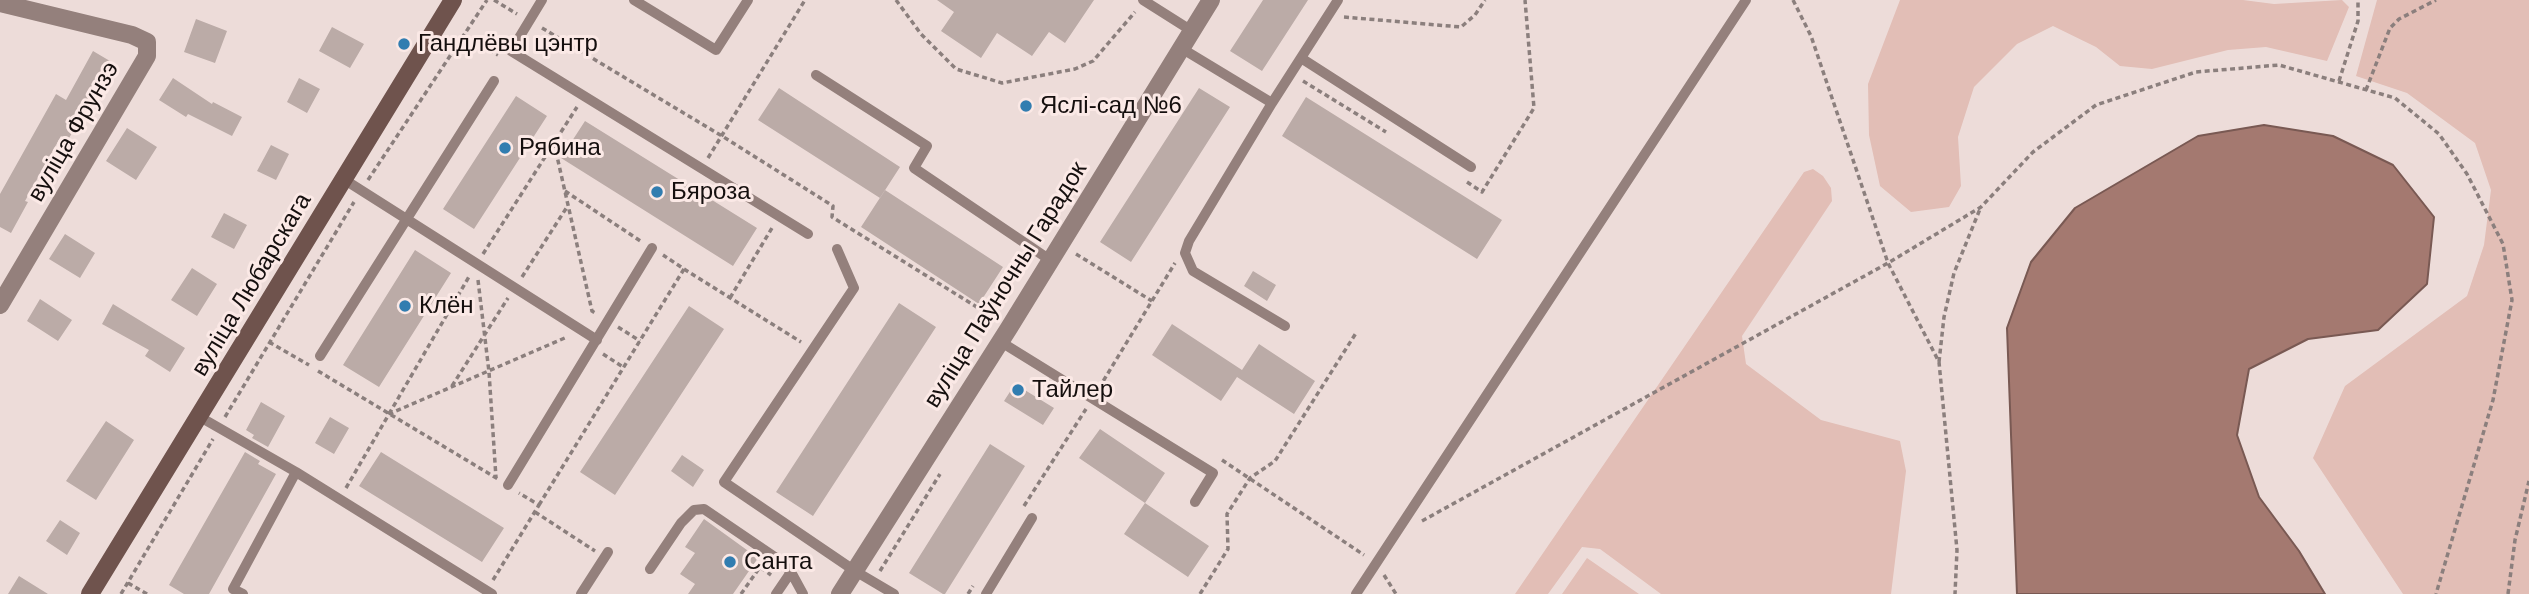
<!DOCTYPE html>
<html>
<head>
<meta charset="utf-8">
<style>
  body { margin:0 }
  canvas { display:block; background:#eddcd9 }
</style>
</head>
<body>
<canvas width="2529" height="594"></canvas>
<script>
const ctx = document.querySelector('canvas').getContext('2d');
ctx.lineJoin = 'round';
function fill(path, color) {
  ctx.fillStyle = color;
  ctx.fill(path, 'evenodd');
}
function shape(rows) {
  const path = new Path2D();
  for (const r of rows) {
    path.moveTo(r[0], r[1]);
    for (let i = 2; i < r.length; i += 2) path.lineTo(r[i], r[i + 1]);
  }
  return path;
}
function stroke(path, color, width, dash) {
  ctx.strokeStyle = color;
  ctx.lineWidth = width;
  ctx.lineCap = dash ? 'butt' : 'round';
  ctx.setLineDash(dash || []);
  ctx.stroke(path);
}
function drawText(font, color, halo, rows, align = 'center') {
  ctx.font = font + ' Helvetica,sans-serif';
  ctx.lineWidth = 6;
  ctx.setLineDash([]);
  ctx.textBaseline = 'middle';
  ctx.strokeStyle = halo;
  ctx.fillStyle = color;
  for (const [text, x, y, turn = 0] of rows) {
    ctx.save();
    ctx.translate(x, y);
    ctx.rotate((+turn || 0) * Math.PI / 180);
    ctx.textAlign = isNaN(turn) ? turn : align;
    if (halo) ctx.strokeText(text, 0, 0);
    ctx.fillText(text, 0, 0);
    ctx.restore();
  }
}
const green = shape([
  [1900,0,2243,0,2274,4,2342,0,2349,7,2327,61,2266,47,2228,50,2152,69,2120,66,2096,47,2053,26,2017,44,1974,87,1958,137,1961,186,1949,207,1911,212,1880,186,1869,135,1868,84],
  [2377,0,2529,0,2529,594,2403,594,2313,458,2345,386,2467,296,2484,245,2491,190,2475,143,2407,93,2356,76],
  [1813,169,1823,176,1831,188,1832,201,1742,336,1746,364,1821,420,1900,441,1906,471,1891,594,1661,594,1600,549,1582,547,1548,594,1515,594,1804,172],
  [1587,558,1639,594,1562,594]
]);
const water = shape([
  [2264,125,2333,136,2393,165,2434,217,2427,284,2378,330,2308,339,2249,369,2237,435,2259,497,2299,551,2325,594,2017,594,2007,328,2031,262,2075,208,2198,136,2264,125]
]);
const building = shape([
  [937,0,1094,0,1065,43,1049,32,1032,56,997,33,981,58,941,31,954,12],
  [1263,0,1308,0,1262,71,1230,51],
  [196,19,227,31,215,63,184,52],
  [332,27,364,44,350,68,319,51],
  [93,51,115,64,96,99,92,97,68,140,61,136,25,201,28,202,11,233,0,227,0,194,56,94,66,100],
  [173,78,212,104,213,102,242,117,232,136,188,114,186,117,159,100],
  [299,78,320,89,307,113,287,102],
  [779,88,900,167,880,198,758,120],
  [1199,88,1230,107,1131,262,1100,242],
  [516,96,547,116,474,229,443,209],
  [1306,97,1502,220,1477,259,1282,136],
  [585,121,757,228,733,266,561,158],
  [127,128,157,147,136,180,106,161],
  [271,145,289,154,276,180,257,171],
  [885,190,1003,267,979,304,861,227],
  [224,213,247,225,234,249,211,237],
  [65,234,95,253,80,278,49,259],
  [415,250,451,273,379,387,343,365],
  [192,268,217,284,197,316,171,300],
  [1253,271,1276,285,1267,301,1244,286],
  [40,299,72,320,58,341,27,321],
  [899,303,936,327,813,516,776,492],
  [113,304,185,348,170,372,145,356,149,350,102,324],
  [689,306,724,329,615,495,580,472],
  [1172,324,1242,370,1259,344,1315,381,1294,414,1237,377,1221,401,1152,355],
  [1015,384,1054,408,1043,425,1004,401],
  [261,402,285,416,268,447,252,438,254,435,246,430],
  [330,417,349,428,334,454,315,443],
  [106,421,134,440,96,500,66,481],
  [1100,429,1165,473,1145,503,1079,458],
  [990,444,1025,466,945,594,943,594,909,573],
  [245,452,260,461,258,464,276,474,209,594,184,594,169,585],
  [381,452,504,528,482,562,359,486],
  [682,455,704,470,693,487,671,471],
  [1145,503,1209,546,1188,577,1124,534],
  [704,519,758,558,733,594,688,594,695,584,680,574,695,553,685,547],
  [60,520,80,533,67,555,46,541],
  [19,576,48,594,8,594]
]);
const path = shape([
  [494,0,517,14],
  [896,0,921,34,956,69,1002,83,1075,69,1093,61,1135,12],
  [1793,0,1811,36,1888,263,1939,362,1957,550,1955,594],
  [1344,17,1461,27,1475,15,1485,0],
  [542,28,722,136,833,206,832,217,996,319],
  [489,50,498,55],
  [1303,81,1386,132],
  [2339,81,2358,21,2358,0],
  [2366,90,2390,28,2399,19,2436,0],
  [554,143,592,311,597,314],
  [708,158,805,0],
  [368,180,487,0],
  [1467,182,1482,192,1534,108,1525,0],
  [565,191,642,242],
  [483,254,577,107],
  [1076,254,1152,301],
  [684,269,801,342],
  [522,277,567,207],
  [478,280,489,372,496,478],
  [730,298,772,228],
  [618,327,640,341],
  [269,342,309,365],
  [603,354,623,367],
  [1939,362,1944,317,1954,273,1980,209],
  [318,371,498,479],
  [452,386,508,298],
  [1099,388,1175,263],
  [389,414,470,275],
  [225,417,354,202],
  [1222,460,1364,555],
  [346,488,389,414,567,337],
  [539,505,684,269,663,255],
  [1024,506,1086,409],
  [535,512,595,551],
  [1422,521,1888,263,1981,207,2033,152,2096,105,2196,72,2279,65,2395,98,2439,134,2467,174,2503,244,2512,300,2493,400,2436,594],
  [880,571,940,474],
  [1384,575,1396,594],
  [493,580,539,505,519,493],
  [128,583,147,594],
  [121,594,213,439],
  [741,594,760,567,771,575],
  [968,594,973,586],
  [1200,594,1228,549,1227,514,1250,478,1275,461,1356,333],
  [2508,594,2515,540,2529,481]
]);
const lane = shape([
  [542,0,511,51,808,234],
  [634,0,716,50,748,0],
  [1143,0,1192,31],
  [1181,48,1272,103],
  [1301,58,1471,167],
  [816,75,927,146,914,168,1050,260],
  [345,180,597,340],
  [837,249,854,288,724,482,855,571,894,594],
  [1285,326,1193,271,1185,253,1189,241,1272,103,1338,0],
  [1001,342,1213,473,1195,502],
  [320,356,494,81],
  [200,417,296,472,233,589,243,594],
  [296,472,492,594],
  [508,485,652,248],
  [650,569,681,523,694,510,704,509,779,560,791,572],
  [581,594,608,552],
  [776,594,791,572,803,594],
  [986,594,1032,518],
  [1356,594,1746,0]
]);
const street = shape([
  [0,3,132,35,147,42,147,56,0,305],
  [840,594,1009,328,1211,0]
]);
const secondary = shape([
  [90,594,453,0]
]);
const markers = [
  [404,44,7,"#317db0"],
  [1026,106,7,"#317db0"],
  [505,148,7,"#317db0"],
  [657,192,7,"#317db0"],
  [405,306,7,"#317db0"],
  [1018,390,7,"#317db0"],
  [730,562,7,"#317db0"]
];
const poiNames = [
  ["Гандлёвы цэнтр",418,44],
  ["Яслі-сад №6",1040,106],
  ["Рябина",519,148],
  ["Бяроза",671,192],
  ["Клён",419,306],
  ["Тайлер",1032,390],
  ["Санта",744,562]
];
const streetNames = [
  ["вуліца Фрунзэ",74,132,-60],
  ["вуліца Любарскага",252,285,-59],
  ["вуліца Паўночны Гарадок",1006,285,-58]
];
fill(green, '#e2beb6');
fill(water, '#a47970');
stroke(water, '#795953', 2);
fill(building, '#bbaba7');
stroke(path, '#8b7f7d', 3.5, [5, 3.5]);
stroke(lane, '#94807c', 10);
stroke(street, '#94807c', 18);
stroke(secondary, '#6f534d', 18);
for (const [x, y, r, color] of markers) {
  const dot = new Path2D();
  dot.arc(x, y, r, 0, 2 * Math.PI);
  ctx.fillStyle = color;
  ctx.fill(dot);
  stroke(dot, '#fbe9e6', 2.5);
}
drawText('24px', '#150f0e', '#fbe9e6', poiNames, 'left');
drawText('24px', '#150f0e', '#fbe9e6', streetNames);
</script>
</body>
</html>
